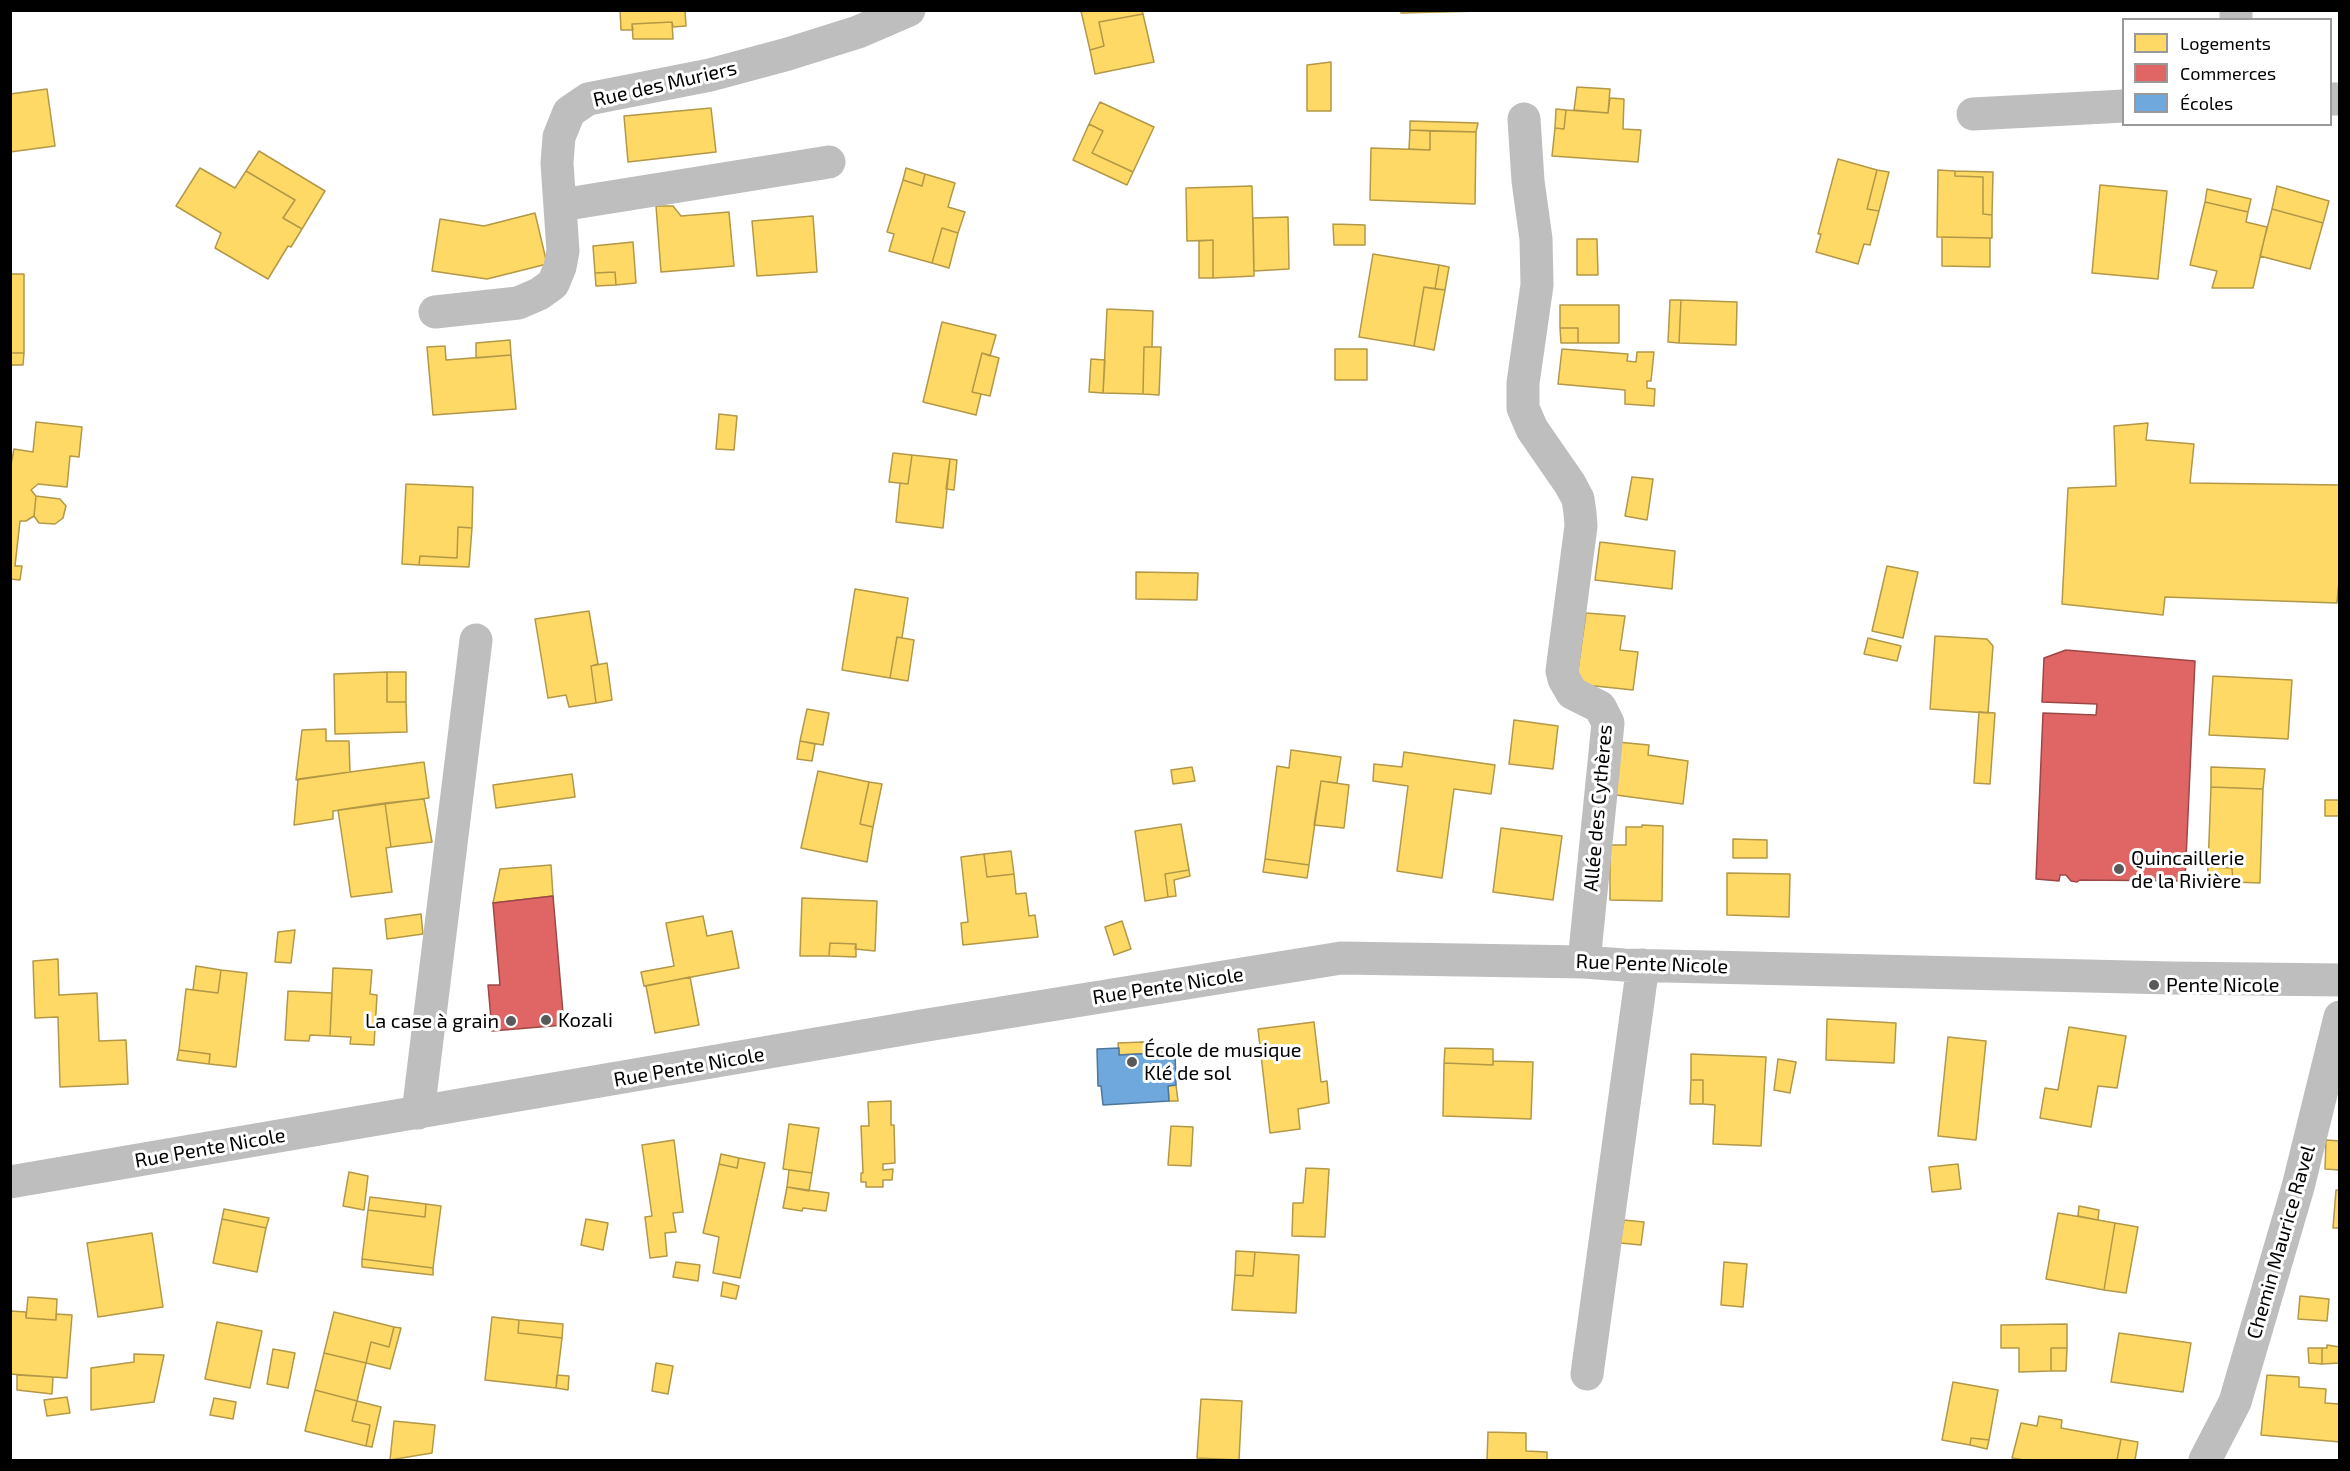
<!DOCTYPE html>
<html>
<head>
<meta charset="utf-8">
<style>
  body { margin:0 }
  #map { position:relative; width:2350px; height:1471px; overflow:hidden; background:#fff; font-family:"Exo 2",sans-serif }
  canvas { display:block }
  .frame { position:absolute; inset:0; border:12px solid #000; pointer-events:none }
  .legend { position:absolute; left:2122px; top:18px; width:210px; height:108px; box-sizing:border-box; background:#fff; border:2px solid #999; margin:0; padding:8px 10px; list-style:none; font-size:18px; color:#000 }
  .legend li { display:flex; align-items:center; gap:12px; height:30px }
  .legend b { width:30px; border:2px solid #999 }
</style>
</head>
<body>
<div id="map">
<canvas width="2350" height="1471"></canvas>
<div class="frame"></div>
<ul class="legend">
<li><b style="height:16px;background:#ffd966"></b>Logements</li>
<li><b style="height:16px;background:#e06666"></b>Commerces</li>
<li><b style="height:16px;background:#6fa8dc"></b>Écoles</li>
</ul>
</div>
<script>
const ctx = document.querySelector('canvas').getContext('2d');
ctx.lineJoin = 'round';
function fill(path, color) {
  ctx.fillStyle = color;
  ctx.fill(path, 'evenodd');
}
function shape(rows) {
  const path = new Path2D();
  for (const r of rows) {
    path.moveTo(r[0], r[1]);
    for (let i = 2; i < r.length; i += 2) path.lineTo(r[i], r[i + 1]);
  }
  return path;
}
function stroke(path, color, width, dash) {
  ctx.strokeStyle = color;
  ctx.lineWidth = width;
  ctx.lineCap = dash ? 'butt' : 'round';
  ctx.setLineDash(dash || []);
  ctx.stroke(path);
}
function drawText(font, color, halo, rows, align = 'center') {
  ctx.font = font + ' "Exo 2",sans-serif';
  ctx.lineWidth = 6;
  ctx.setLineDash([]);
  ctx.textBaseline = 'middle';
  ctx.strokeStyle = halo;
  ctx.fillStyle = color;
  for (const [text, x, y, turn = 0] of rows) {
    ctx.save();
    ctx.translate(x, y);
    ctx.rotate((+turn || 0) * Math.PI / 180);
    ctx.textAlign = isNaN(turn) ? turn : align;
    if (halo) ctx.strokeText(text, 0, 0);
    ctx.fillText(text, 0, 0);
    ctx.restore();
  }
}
const homes = shape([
  [620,10,685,10,686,26,673,27,672,22,632,24,633,30,621,30,620,10],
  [1086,10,1142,10,1143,14,1099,22,1104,46,1090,50,1081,11,1086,10],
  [1401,10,1480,10,1480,11,1401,13,1401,10],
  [1143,14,1154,62,1095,74,1090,50,1104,46,1099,22,1143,14],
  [672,22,673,39,633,39,632,24,672,22],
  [1331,62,1331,111,1307,111,1307,65,1331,62],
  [1577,87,1610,89,1608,113,1574,110,1577,87],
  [47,89,55,146,10,152,10,94,47,89],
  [1610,98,1624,99,1623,129,1641,130,1638,162,1552,156,1555,128,1564,129,1566,110,1608,113,1610,98],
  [1100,102,1154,127,1133,172,1092,153,1103,131,1089,124,1100,102],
  [711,108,716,152,628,162,624,116,711,108],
  [1556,109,1566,110,1564,129,1555,128,1556,109],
  [1410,121,1478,123,1476,132,1410,130,1410,121],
  [1089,124,1103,131,1092,153,1133,172,1127,185,1073,160,1089,124],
  [1410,130,1430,131,1430,150,1409,149,1410,130],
  [1430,131,1476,132,1475,204,1370,200,1371,148,1430,150,1430,131],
  [259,151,325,191,302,229,283,218,295,200,246,171,259,151],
  [1838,159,1877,170,1867,209,1879,211,1870,245,1864,244,1858,264,1816,252,1821,234,1818,234,1838,159],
  [200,168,235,188,246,171,295,200,283,218,302,229,291,247,288,246,268,279,215,248,221,233,176,206,200,168],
  [906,168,925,174,922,186,903,180,906,168],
  [1877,170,1889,172,1879,211,1867,209,1877,170],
  [1938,170,1955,171,1955,176,1983,177,1983,214,1992,215,1992,238,1937,237,1938,170],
  [1955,171,1993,172,1992,215,1983,214,1983,177,1955,176,1955,171],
  [925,174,955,183,948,207,965,212,958,233,942,228,932,263,889,251,894,234,887,232,903,180,922,186,925,174],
  [2100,185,2167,191,2158,279,2092,273,2100,185],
  [1252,186,1254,276,1213,278,1213,240,1187,241,1186,188,1252,186],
  [2277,186,2329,201,2323,223,2272,209,2277,186],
  [2207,189,2251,199,2248,212,2205,202,2207,189],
  [2205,202,2248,212,2246,222,2267,227,2253,288,2212,288,2217,271,2190,265,2205,202],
  [656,206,673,206,681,216,729,212,734,266,661,272,656,206],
  [2272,209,2323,223,2310,269,2260,256,2272,209],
  [535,213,547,264,487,279,432,271,440,219,484,226,535,213],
  [813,216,817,272,757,276,752,221,813,216],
  [1288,217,1289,269,1254,271,1253,218,1288,217],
  [1333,224,1365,225,1365,245,1334,245,1333,224],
  [942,228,958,233,949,268,932,263,942,228],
  [1942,237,1990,238,1990,267,1942,266,1942,237],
  [1577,239,1597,239,1598,275,1577,275,1577,239],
  [1213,240,1213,278,1199,278,1199,241,1213,240],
  [633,242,636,283,616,285,615,272,595,273,593,246,633,242],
  [1373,254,1439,265,1435,289,1424,287,1414,346,1359,337,1373,254],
  [1439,265,1449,267,1445,290,1435,289,1439,265],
  [615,272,616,285,596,286,595,273,615,272],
  [10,274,24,274,24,353,10,353,10,274],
  [1424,287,1445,290,1434,350,1414,346,1424,287],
  [1670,300,1681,300,1679,343,1668,342,1670,300],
  [1681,300,1737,302,1736,345,1679,343,1681,300],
  [1560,305,1619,305,1619,343,1578,343,1578,328,1560,328,1560,305],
  [1107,309,1153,311,1152,347,1144,347,1143,394,1103,393,1107,309],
  [942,322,996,335,990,356,982,353,972,392,981,394,976,415,923,402,942,322],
  [1560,328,1578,328,1578,343,1561,343,1560,328],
  [510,340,511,355,476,358,476,343,510,340],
  [445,346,446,360,511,355,516,409,433,415,427,347,445,346],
  [1144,347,1161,347,1159,395,1143,394,1144,347],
  [1335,349,1367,349,1367,380,1335,380,1335,349],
  [1562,349,1628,354,1627,361,1636,362,1637,352,1654,352,1651,381,1647,381,1647,388,1655,389,1654,406,1625,404,1625,390,1558,384,1562,349],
  [10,353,24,353,23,365,10,365,10,353],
  [982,353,999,358,990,396,972,392,982,353],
  [1091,359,1105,360,1103,393,1089,392,1091,359],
  [719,414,737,416,734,450,716,449,719,414],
  [36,422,82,427,79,457,70,456,67,487,38,484,31,490,36,496,34,516,26,521,20,521,15,566,22,566,20,580,10,579,10,470,14,449,33,452,36,422],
  [2148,423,2146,440,2194,444,2190,483,2340,485,2340,569,2337,603,2165,597,2163,615,2062,604,2068,488,2116,486,2114,426,2148,423],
  [893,453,912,455,908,484,889,482,893,453],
  [912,455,950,459,943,528,896,522,900,483,908,484,912,455],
  [950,459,957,460,954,490,946,489,950,459],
  [1632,477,1653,479,1647,520,1625,516,1632,477],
  [406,484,473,487,472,528,458,527,457,558,420,556,419,565,402,564,406,484],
  [36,496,60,499,66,506,63,518,55,524,39,523,34,516,36,496],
  [458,527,472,528,469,567,419,565,420,556,457,558,458,527],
  [1600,542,1675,551,1672,589,1595,580,1600,542],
  [1887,566,1918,572,1903,638,1872,631,1887,566],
  [1136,572,1198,573,1197,600,1136,599,1136,572],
  [855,589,908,598,902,638,897,637,890,678,842,670,855,589],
  [589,611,598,664,591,666,596,703,569,707,566,695,548,698,535,619,589,611],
  [1586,613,1625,616,1620,650,1638,652,1633,690,1576,684,1586,613],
  [1935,636,1987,639,1993,646,1988,713,1930,709,1935,636],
  [897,637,914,640,908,681,890,678,897,637],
  [1868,638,1901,646,1897,661,1864,654,1868,638],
  [607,663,612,700,596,703,591,666,607,663],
  [387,672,406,672,406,702,387,702,387,672],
  [387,672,387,702,406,702,407,732,335,734,334,674,387,672],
  [2213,676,2292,680,2288,739,2209,735,2213,676],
  [807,709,829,713,823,745,800,741,807,709],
  [1979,712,1995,713,1990,784,1974,783,1979,712],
  [1514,720,1558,726,1553,769,1509,764,1514,720],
  [326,729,326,741,349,741,350,772,296,780,302,730,326,729],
  [800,741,815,744,812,761,797,759,800,741],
  [1617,742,1649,745,1648,755,1688,761,1683,804,1616,795,1617,742],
  [1291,750,1341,757,1337,783,1321,781,1309,865,1265,859,1277,766,1289,768,1291,750],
  [1404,752,1495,765,1491,794,1454,789,1442,878,1397,871,1408,786,1373,781,1374,764,1402,767,1404,752],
  [424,762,429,798,333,811,333,819,294,825,298,779,424,762],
  [1192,767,1195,781,1173,784,1171,770,1192,767],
  [2211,767,2265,769,2263,789,2211,787,2211,767],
  [818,771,869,782,860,824,873,827,867,862,801,848,818,771],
  [572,774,575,797,496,808,493,785,572,774],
  [1321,781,1349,785,1344,828,1314,825,1321,781],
  [869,782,882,784,873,827,860,824,869,782],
  [2211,787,2263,789,2260,883,2233,882,2232,868,2208,867,2211,787],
  [424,799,432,842,391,847,385,803,424,799],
  [2325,800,2340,800,2340,816,2325,816,2325,800],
  [385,803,391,847,386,848,392,892,351,897,338,810,385,803],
  [1181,824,1189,870,1165,874,1168,897,1145,901,1135,831,1181,824],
  [1642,825,1663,826,1662,901,1610,900,1610,845,1626,845,1626,827,1642,827,1642,825],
  [1501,828,1562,836,1553,900,1493,892,1501,828],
  [1733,839,1767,840,1767,858,1733,858,1733,839],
  [1011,851,1014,874,987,877,984,854,1011,851],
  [984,854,987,877,1014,874,1016,894,1026,893,1029,916,1035,915,1038,937,963,945,961,923,968,922,961,857,984,854],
  [1265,859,1309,865,1307,878,1263,872,1265,859],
  [551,865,553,896,493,903,500,869,551,865],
  [2208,867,2232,868,2233,882,2207,881,2208,867],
  [1189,870,1190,876,1174,880,1176,896,1168,897,1165,874,1189,870],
  [1727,873,1790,874,1789,917,1727,915,1727,873],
  [802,898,877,901,875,951,855,949,856,944,830,943,829,956,800,956,802,898],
  [421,914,423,934,387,939,385,919,421,914],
  [703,916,707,936,732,931,739,968,644,986,641,972,674,966,666,923,703,916],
  [1122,921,1131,949,1114,955,1105,927,1122,921],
  [295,930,291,963,275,962,278,932,295,930],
  [830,943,856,944,856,957,829,956,830,943],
  [58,959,59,995,97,993,99,1041,126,1040,128,1084,60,1087,58,1017,35,1018,33,961,58,959],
  [196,966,221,970,218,993,193,990,196,966],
  [333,968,372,970,370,994,377,995,374,1045,350,1044,351,1037,330,1036,333,968],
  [221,970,247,973,236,1067,209,1064,210,1054,179,1050,186,989,218,993,221,970],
  [690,977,699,1025,655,1033,646,986,690,977],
  [288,991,332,993,330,1036,310,1035,309,1041,285,1040,288,991],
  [1827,1019,1896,1023,1894,1063,1826,1060,1827,1019],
  [1314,1022,1321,1082,1327,1081,1329,1103,1298,1109,1300,1129,1270,1133,1258,1029,1314,1022],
  [2069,1027,2126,1036,2117,1088,2098,1086,2091,1127,2040,1118,2045,1088,2058,1090,2069,1027],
  [1948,1037,1986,1041,1976,1140,1938,1136,1948,1037],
  [1144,1042,1144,1047,1175,1045,1175,1052,1119,1055,1118,1043,1144,1042],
  [1445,1048,1493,1049,1493,1065,1444,1063,1445,1048],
  [179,1050,210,1054,209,1064,177,1060,179,1050],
  [1691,1054,1766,1057,1761,1146,1713,1144,1715,1105,1703,1104,1703,1080,1691,1080,1691,1054],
  [1778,1059,1796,1062,1790,1093,1774,1090,1778,1059],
  [1493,1061,1533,1062,1531,1119,1443,1116,1444,1063,1493,1065,1493,1061],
  [1691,1080,1703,1080,1703,1104,1690,1104,1691,1080],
  [1176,1085,1178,1101,1169,1101,1168,1086,1176,1085],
  [891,1101,891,1125,894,1125,895,1163,883,1164,883,1170,893,1169,892,1180,883,1180,883,1187,866,1187,866,1182,861,1182,861,1173,863,1173,861,1126,869,1126,868,1102,891,1101],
  [789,1124,819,1128,812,1173,783,1169,789,1124],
  [1171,1126,1193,1127,1191,1166,1168,1165,1171,1126],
  [674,1140,683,1212,673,1213,676,1232,665,1233,667,1256,650,1258,645,1217,652,1216,642,1145,674,1140],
  [2326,1140,2340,1141,2340,1170,2325,1169,2326,1140],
  [721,1154,739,1158,737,1168,719,1164,721,1154],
  [739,1158,765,1163,740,1278,713,1273,719,1237,703,1233,719,1164,737,1168,739,1158],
  [1958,1164,1961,1189,1932,1192,1929,1167,1958,1164],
  [1306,1168,1329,1169,1325,1237,1292,1236,1293,1203,1303,1203,1306,1168],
  [789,1170,812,1173,809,1191,787,1187,789,1170],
  [349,1172,368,1176,364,1210,343,1206,349,1172],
  [787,1187,829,1193,826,1211,803,1208,802,1211,783,1208,787,1187],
  [2336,1190,2340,1190,2340,1228,2333,1228,2336,1190],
  [370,1197,426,1204,425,1217,368,1210,370,1197],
  [426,1204,441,1206,433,1268,362,1259,368,1210,425,1217,426,1204],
  [2079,1206,2099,1210,2098,1220,2078,1216,2079,1206],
  [224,1209,269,1218,266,1228,222,1219,224,1209],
  [2058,1213,2115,1223,2104,1290,2046,1279,2058,1213],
  [222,1219,266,1228,257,1272,213,1263,222,1219],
  [586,1219,608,1223,603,1250,581,1245,586,1219],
  [1624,1220,1644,1222,1641,1245,1620,1243,1624,1220],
  [2115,1223,2138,1227,2126,1293,2104,1290,2115,1223],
  [152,1233,163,1307,98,1317,87,1243,152,1233],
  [1236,1251,1255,1252,1253,1276,1235,1275,1236,1251],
  [1255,1252,1299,1255,1296,1313,1232,1310,1235,1275,1253,1276,1255,1252],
  [362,1259,433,1268,433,1275,362,1267,362,1259],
  [676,1262,700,1265,698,1281,673,1277,676,1262],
  [1724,1262,1747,1264,1743,1307,1721,1305,1724,1262],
  [723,1282,739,1286,736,1299,721,1296,723,1282],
  [2300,1296,2329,1299,2327,1321,2298,1319,2300,1296],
  [28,1297,57,1299,56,1320,26,1318,28,1297],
  [10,1311,26,1312,26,1318,56,1320,56,1314,72,1315,67,1378,10,1374,10,1311],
  [334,1312,394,1327,389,1347,371,1342,366,1363,324,1353,334,1312],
  [492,1317,519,1320,518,1333,562,1338,556,1388,485,1380,492,1317],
  [519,1320,563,1324,562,1338,518,1333,519,1320],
  [217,1322,262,1331,250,1388,205,1379,217,1322],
  [2067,1324,2067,1348,2051,1348,2051,1371,2019,1372,2019,1348,2001,1348,2001,1325,2067,1324],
  [394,1327,401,1328,390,1369,366,1363,371,1342,389,1347,394,1327],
  [2119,1333,2191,1343,2183,1392,2111,1382,2119,1333],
  [2327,1345,2340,1347,2340,1363,2322,1364,2322,1348,2327,1348,2327,1345],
  [2051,1348,2067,1348,2066,1371,2051,1371,2051,1348],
  [2308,1348,2322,1348,2322,1364,2309,1363,2308,1348],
  [273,1349,295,1353,288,1388,267,1384,273,1349],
  [324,1353,366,1363,357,1401,315,1390,324,1353],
  [134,1354,164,1355,154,1402,91,1410,91,1368,134,1362,134,1354],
  [656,1363,673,1366,668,1394,652,1391,656,1363],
  [17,1375,53,1377,52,1394,17,1390,17,1375],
  [557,1375,569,1376,568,1390,556,1388,557,1375],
  [2267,1375,2299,1377,2299,1387,2326,1389,2325,1403,2340,1404,2340,1442,2261,1435,2267,1375],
  [1953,1382,1998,1390,1989,1440,1971,1438,1970,1445,1942,1440,1953,1382],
  [315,1390,357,1401,352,1421,370,1425,366,1446,305,1431,315,1390],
  [67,1397,70,1413,47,1416,44,1400,67,1397],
  [214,1398,236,1402,233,1419,210,1415,214,1398],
  [1201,1399,1242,1401,1239,1460,1197,1458,1201,1399],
  [357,1401,381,1407,372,1447,366,1446,370,1425,352,1421,357,1401],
  [2039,1416,2062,1420,2061,1428,2121,1439,2117,1460,2024,1460,2012,1458,2021,1423,2037,1426,2039,1416],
  [394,1421,435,1425,432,1453,390,1460,394,1421],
  [1488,1432,1526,1433,1526,1451,1547,1452,1547,1460,1487,1460,1488,1432],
  [1971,1438,1989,1440,1987,1449,1970,1445,1971,1438],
  [2121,1439,2138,1442,2135,1460,2117,1460,2121,1439]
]);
const shops = shape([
  [2066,650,2195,661,2185,881,2080,880,2077,882,2071,881,2066,875,2060,875,2059,881,2036,879,2043,713,2096,715,2097,704,2042,702,2044,658,2066,650],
  [553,896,564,1025,492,1031,488,985,500,985,493,903,553,896]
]);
const schools = shape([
  [1119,1048,1119,1055,1175,1052,1176,1085,1168,1086,1169,1101,1103,1105,1101,1086,1098,1086,1097,1049,1119,1048]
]);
const street = shape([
  [2236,10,2236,20],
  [2330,99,2340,99],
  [1973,114,2124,106],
  [1524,119,1528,181,1536,239,1537,285,1523,383,1523,408,1532,429,1570,484,1578,499,1580,513,1581,526,1562,671,1564,679,1572,693,1600,707,1608,723,1584,962],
  [561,205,829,162],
  [435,312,518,303,539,294,553,284,560,267,563,251,557,163,559,137,569,112,588,99,710,75,788,54,858,32,909,10],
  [418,1113,476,640],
  [10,1182,921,1026,1341,958,1584,962,1624,965,2172,978,2340,980],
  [1587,1374,1643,965],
  [2205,1460,2235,1402,2298,1187,2340,1017]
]);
const markers = [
  [2119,869,6,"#595959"],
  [2154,985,6,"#595959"],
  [546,1020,6,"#595959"],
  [511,1021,6,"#595959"],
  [1132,1062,6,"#595959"]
];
const streetNames = [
  ["Rue des Muriers",665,84,-13],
  ["Allée des Cythères",1598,808,-85],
  ["Rue Pente Nicole",1652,964,2],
  ["Rue Pente Nicole",1168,986,-9],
  ["Rue Pente Nicole",689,1067,-10],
  ["Rue Pente Nicole",210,1148,-10],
  ["Chemin Maurice Ravel",2281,1242,-74]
];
const poiNames = [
  ["Quincaillerie",2131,858],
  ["de la Rivière",2131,881],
  ["Pente Nicole",2166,985],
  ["Kozali",558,1020],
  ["La case à grain",499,1021,"right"],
  ["École de musique",1144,1050],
  ["Klé de sol",1144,1073]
];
fill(homes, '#ffd966');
stroke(homes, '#b29847', 1.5);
fill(shops, '#e06666');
stroke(shops, '#9d4747', 1.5);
fill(schools, '#6fa8dc');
stroke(schools, '#4e769a', 1.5);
stroke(street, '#bebebe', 33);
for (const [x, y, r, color] of markers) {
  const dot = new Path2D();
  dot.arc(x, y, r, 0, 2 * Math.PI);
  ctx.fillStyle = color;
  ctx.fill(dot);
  stroke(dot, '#fff', 2);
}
drawText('20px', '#000', '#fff', streetNames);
drawText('20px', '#000', '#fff', poiNames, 'left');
</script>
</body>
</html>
